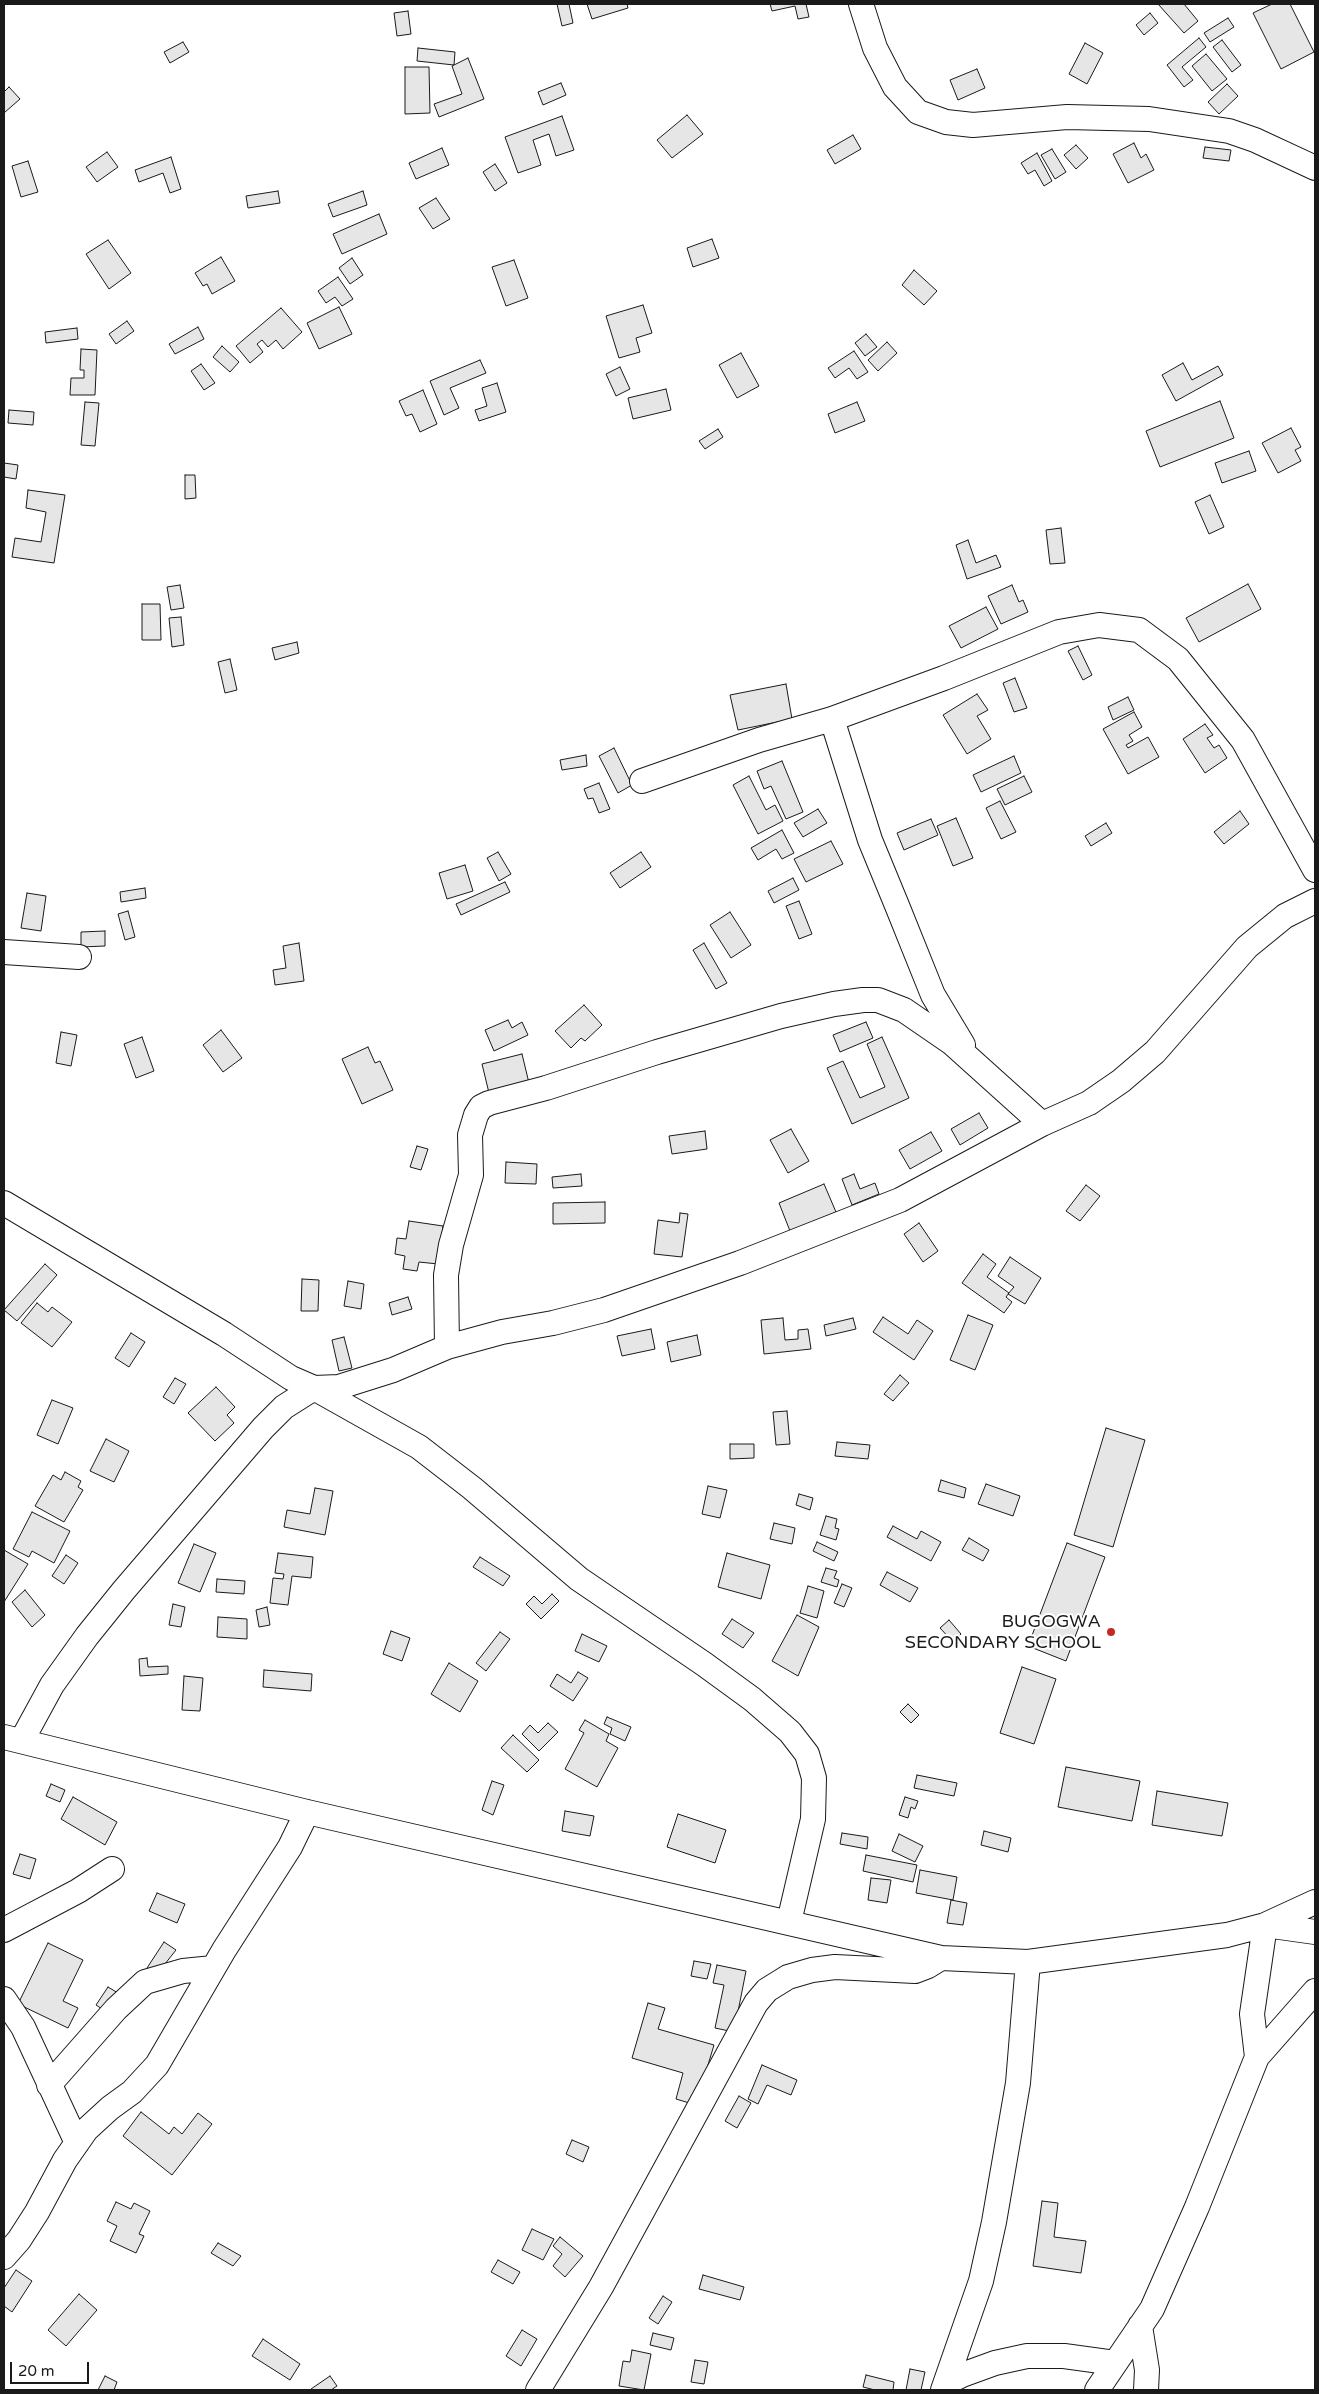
<!DOCTYPE html>
<html>
<head>
<meta charset="utf-8">
<style>
  body { margin:0 }
  #map { position:relative; width:1319px; height:2394px; overflow:hidden; background:#fff; font-family:"Varela Round",sans-serif }
  canvas { display:block }
  .frame { position:absolute; inset:0; border:5px solid #1a1a1a; pointer-events:none }
  .scale { position:absolute; left:10px; top:2362px; width:79px; height:22px; box-sizing:border-box; border:2px solid #1a1a1a; border-top:0; padding-left:6px; font-size:15px; line-height:18px; white-space:nowrap; color:#1a1a1a; -webkit-text-stroke:4px #fff; paint-order:stroke }
</style>
</head>
<body>
<div id="map">
<canvas width="1319" height="2394"></canvas>
<div class="frame"></div>
<div class="scale">20 m</div>
</div>
<script>
const ctx = document.querySelector('canvas').getContext('2d');
ctx.lineJoin = 'round';
function fill(path, color) {
  ctx.fillStyle = color;
  ctx.fill(path, 'evenodd');
}
function shape(rows) {
  const path = new Path2D();
  for (const r of rows) {
    path.moveTo(r[0], r[1]);
    for (let i = 2; i < r.length; i += 2) path.lineTo(r[i], r[i + 1]);
  }
  return path;
}
function stroke(path, color, width, dash) {
  ctx.strokeStyle = color;
  ctx.lineWidth = width;
  ctx.lineCap = dash ? 'butt' : 'round';
  ctx.setLineDash(dash || []);
  ctx.stroke(path);
}
function drawText(font, color, halo, rows, align = 'center') {
  ctx.font = font + ' "Varela Round",sans-serif';
  ctx.lineWidth = 4;
  ctx.setLineDash([]);
  ctx.textBaseline = 'middle';
  ctx.strokeStyle = halo;
  ctx.fillStyle = color;
  for (const [text, x, y, turn = 0] of rows) {
    ctx.save();
    ctx.translate(x, y);
    ctx.rotate((+turn || 0) * Math.PI / 180);
    ctx.textAlign = isNaN(turn) ? turn : align;
    if (halo) ctx.strokeText(text, 0, 0);
    ctx.fillText(text, 0, 0);
    ctx.restore();
  }
}
const building = shape([
  [557,4,569,4,573,23,562,26,557,4],
  [587,4,627,4,628,8,592,19,587,4],
  [770,4,806,4,809,17,798,19,795,6,772,11,770,4],
  [1158,4,1184,4,1198,21,1184,33,1158,4],
  [1272,4,1290,4,1314,52,1281,69,1253,13,1272,4],
  [408,11,411,34,397,36,394,13,408,11],
  [1150,13,1158,23,1144,35,1136,25,1150,13],
  [1228,18,1234,27,1210,42,1204,33,1228,18],
  [1199,38,1206,47,1182,67,1193,80,1184,87,1167,65,1199,38],
  [1222,40,1241,65,1232,72,1213,47,1222,40],
  [183,42,189,52,170,63,164,52,183,42],
  [1085,43,1103,53,1087,84,1069,74,1085,43],
  [418,48,455,52,454,65,417,61,418,48],
  [1206,54,1227,79,1212,91,1192,66,1206,54],
  [468,58,484,99,439,117,434,104,462,94,452,66,468,58],
  [405,67,429,67,430,113,405,114,405,67],
  [977,69,985,88,958,100,950,80,977,69],
  [561,83,566,95,543,105,538,92,561,83],
  [1227,84,1238,96,1219,114,1208,102,1227,84],
  [9,87,20,99,4,113,4,92,9,87],
  [687,115,703,134,672,158,657,140,687,115],
  [562,116,574,150,556,156,549,134,533,140,541,165,518,173,505,137,562,116],
  [853,135,861,149,835,164,827,150,853,135],
  [1134,143,1141,158,1146,154,1154,170,1128,183,1113,154,1134,143],
  [1076,145,1088,158,1076,169,1064,155,1076,145],
  [1205,147,1231,150,1229,161,1203,158,1205,147],
  [442,148,449,165,416,179,409,163,442,148],
  [1052,149,1066,172,1055,179,1041,155,1052,149],
  [107,152,118,167,97,182,86,167,107,152],
  [1037,153,1052,181,1044,186,1035,170,1028,174,1021,163,1037,153],
  [171,157,181,189,170,193,163,173,139,182,135,170,171,157],
  [28,161,38,192,21,197,12,166,28,161],
  [495,164,507,183,495,191,483,172,495,164],
  [278,191,280,203,248,208,246,196,278,191],
  [363,191,367,205,333,217,328,204,363,191],
  [436,198,450,219,433,229,419,208,436,198],
  [379,214,387,234,342,254,333,234,379,214],
  [712,239,719,258,693,267,687,248,712,239],
  [108,240,131,273,109,289,86,254,108,240],
  [221,257,235,281,212,294,207,284,203,286,195,273,221,257],
  [352,258,363,275,350,284,339,268,352,258],
  [514,260,528,298,506,306,492,267,514,260],
  [914,270,937,291,924,305,902,285,914,270],
  [338,277,353,299,342,306,335,297,326,303,318,291,338,277],
  [643,305,652,333,636,338,640,352,619,358,606,316,643,305],
  [339,307,352,334,319,349,307,323,339,307],
  [281,308,302,332,283,349,276,340,268,347,262,340,257,344,263,352,250,363,236,346,281,308],
  [127,321,134,331,116,344,109,334,127,321],
  [198,327,204,339,175,354,169,344,198,327],
  [77,328,78,339,46,343,45,332,77,328],
  [866,334,877,347,865,356,855,343,866,334],
  [887,342,897,353,878,371,868,360,887,342],
  [222,346,239,362,230,372,213,357,222,346],
  [81,349,97,350,95,395,70,395,71,378,84,378,84,370,80,370,81,349],
  [854,351,868,372,857,379,849,368,835,378,828,368,854,351],
  [741,353,759,386,737,398,719,365,741,353],
  [480,360,486,373,450,388,459,408,444,415,430,381,480,360],
  [1183,363,1192,380,1218,366,1223,375,1176,401,1162,375,1183,363],
  [201,364,215,383,204,390,191,371,201,364],
  [620,367,630,389,616,396,606,374,620,367],
  [497,383,506,412,479,421,475,410,487,406,482,388,497,383],
  [666,389,671,410,633,419,628,398,666,389],
  [423,390,437,424,420,432,412,414,406,416,399,401,423,390],
  [1220,401,1234,438,1160,467,1146,431,1220,401],
  [85,402,99,403,95,446,81,445,85,402],
  [857,402,865,421,835,433,828,414,857,402],
  [9,410,34,412,33,425,8,423,9,410],
  [1291,428,1301,447,1295,450,1301,461,1278,473,1262,443,1291,428],
  [718,429,723,437,705,449,699,441,718,429],
  [1249,451,1256,471,1222,483,1215,463,1249,451],
  [4,463,18,465,16,479,4,477,4,463],
  [185,475,195,475,196,498,185,499,185,475],
  [28,490,65,495,54,563,12,557,15,538,41,542,46,512,26,508,28,490],
  [1210,495,1224,527,1209,534,1195,502,1210,495],
  [1061,528,1065,563,1050,564,1046,530,1061,528],
  [968,540,976,563,996,555,1001,567,967,579,956,545,968,540],
  [1248,584,1261,609,1199,642,1186,618,1248,584],
  [180,585,184,608,171,610,167,587,180,585],
  [1012,585,1019,602,1023,600,1028,612,1001,624,988,596,1012,585],
  [142,604,160,604,161,640,142,640,142,604],
  [986,607,998,629,961,648,949,626,986,607],
  [181,617,184,645,172,647,169,618,181,617],
  [297,642,299,653,275,660,272,648,297,642],
  [1078,646,1092,675,1083,680,1068,651,1078,646],
  [230,659,237,690,225,693,218,662,230,659],
  [1015,678,1027,708,1014,712,1003,683,1015,678],
  [786,684,792,719,738,730,730,695,786,684],
  [977,694,988,710,977,716,991,739,967,754,943,715,977,694],
  [1128,697,1134,710,1113,720,1108,707,1128,697],
  [1134,712,1142,727,1129,735,1133,741,1126,745,1128,748,1148,737,1159,757,1128,774,1103,729,1134,712],
  [1205,724,1213,735,1207,738,1214,748,1219,745,1227,758,1205,773,1183,739,1205,724],
  [614,748,632,785,618,793,599,756,614,748],
  [586,755,587,766,562,770,560,760,586,755],
  [1014,756,1021,773,981,792,973,775,1014,756],
  [782,761,803,812,786,819,771,786,764,789,757,771,782,761],
  [749,776,766,810,775,805,783,821,758,834,733,785,749,776],
  [1024,776,1032,792,1005,805,997,789,1024,776],
  [599,783,610,809,599,813,593,798,588,799,584,789,599,783],
  [1000,801,1016,832,1001,839,986,808,1000,801],
  [818,809,827,823,803,837,794,823,818,809],
  [1240,811,1249,824,1224,844,1214,832,1240,811],
  [956,818,973,858,953,866,937,826,956,818],
  [931,819,938,835,904,850,897,833,931,819],
  [1106,823,1112,833,1091,846,1085,836,1106,823],
  [782,830,794,853,782,859,776,849,758,860,751,848,782,830],
  [831,841,843,864,806,882,794,859,831,841],
  [498,852,511,874,499,881,487,858,498,852],
  [641,852,651,867,620,888,610,873,641,852],
  [465,865,473,891,447,899,439,873,465,865],
  [793,878,799,890,774,903,768,891,793,878],
  [505,882,510,892,461,915,456,904,505,882],
  [145,888,146,898,121,902,120,892,145,888],
  [27,893,46,896,41,931,21,928,27,893],
  [799,901,812,934,799,939,786,906,799,901],
  [128,911,135,937,125,940,118,914,128,911],
  [730,912,751,945,731,958,710,925,730,912],
  [105,931,105,946,81,947,81,932,105,931],
  [299,943,304,981,275,985,273,970,286,968,283,946,299,943],
  [704,943,727,983,716,989,693,950,704,943],
  [584,1005,602,1025,585,1041,581,1038,571,1048,555,1031,584,1005],
  [508,1020,512,1028,522,1022,528,1035,494,1051,485,1030,508,1020],
  [866,1022,873,1038,840,1052,833,1035,866,1022],
  [221,1030,242,1058,223,1072,203,1045,221,1030],
  [61,1032,77,1035,71,1066,56,1063,61,1032],
  [142,1037,154,1071,136,1078,124,1044,142,1037],
  [882,1037,909,1098,852,1124,827,1068,843,1061,860,1098,885,1087,867,1044,882,1037],
  [368,1047,375,1063,380,1061,393,1090,362,1104,342,1059,368,1047],
  [522,1054,529,1083,489,1093,482,1064,522,1054],
  [979,1113,988,1128,960,1145,951,1129,979,1113],
  [791,1129,809,1161,788,1173,770,1140,791,1129],
  [705,1131,707,1149,672,1154,669,1136,705,1131],
  [931,1132,942,1151,910,1169,899,1150,931,1132],
  [417,1146,428,1149,421,1170,410,1167,417,1146],
  [506,1162,537,1164,536,1184,505,1183,506,1162],
  [581,1174,582,1186,553,1188,552,1177,581,1174],
  [854,1174,860,1189,875,1183,879,1194,852,1205,842,1179,854,1174],
  [824,1184,836,1212,790,1231,779,1203,824,1184],
  [1086,1185,1100,1196,1080,1221,1066,1211,1086,1185],
  [605,1202,605,1223,553,1224,553,1203,605,1202],
  [680,1213,688,1214,682,1257,654,1254,658,1220,679,1223,680,1213],
  [409,1221,443,1226,438,1264,419,1262,417,1271,403,1269,405,1256,395,1254,397,1238,406,1239,409,1221],
  [919,1223,938,1251,923,1262,904,1234,919,1223],
  [983,1254,996,1264,987,1277,1009,1293,1006,1297,1012,1302,1004,1313,962,1283,983,1254],
  [1010,1257,1041,1278,1025,1304,1008,1294,1014,1287,998,1276,1010,1257],
  [45,1264,57,1275,17,1321,4,1310,45,1264],
  [302,1279,319,1280,318,1311,301,1311,302,1279],
  [348,1281,364,1284,361,1309,344,1306,348,1281],
  [408,1297,412,1309,392,1315,389,1303,408,1297],
  [37,1303,48,1312,52,1307,72,1322,52,1347,21,1323,37,1303],
  [968,1315,993,1325,975,1370,950,1360,968,1315],
  [883,1317,908,1334,917,1320,933,1331,914,1360,873,1332,883,1317],
  [783,1318,785,1340,798,1339,798,1330,808,1329,811,1349,764,1354,761,1320,783,1318],
  [853,1318,856,1329,826,1336,824,1325,853,1318],
  [651,1329,655,1349,622,1356,617,1336,651,1329],
  [131,1333,145,1342,129,1367,115,1358,131,1333],
  [697,1335,701,1355,671,1362,667,1342,697,1335],
  [344,1337,352,1368,339,1371,332,1340,344,1337],
  [900,1375,909,1383,893,1401,884,1394,900,1375],
  [175,1378,186,1384,174,1404,163,1397,175,1378],
  [216,1387,235,1407,227,1415,234,1423,215,1441,188,1413,216,1387],
  [52,1400,73,1408,58,1444,37,1435,52,1400],
  [787,1411,790,1444,776,1445,773,1412,787,1411],
  [1106,1428,1145,1440,1113,1547,1074,1535,1106,1428],
  [106,1439,129,1451,114,1482,90,1471,106,1439],
  [837,1442,870,1445,868,1459,835,1456,837,1442],
  [730,1444,754,1444,754,1458,730,1459,730,1444],
  [65,1472,81,1481,78,1487,83,1490,64,1522,35,1506,53,1475,61,1480,65,1472],
  [941,1480,966,1488,964,1498,938,1491,941,1480],
  [986,1484,1020,1496,1013,1516,978,1504,986,1484],
  [708,1486,727,1490,720,1518,702,1514,708,1486],
  [315,1488,333,1491,325,1535,284,1527,287,1510,310,1514,315,1488],
  [799,1494,813,1498,810,1510,796,1505,799,1494],
  [32,1512,70,1531,54,1563,32,1551,29,1557,13,1549,32,1512],
  [826,1516,837,1519,835,1528,839,1529,836,1540,820,1535,826,1516],
  [774,1523,795,1528,792,1544,770,1539,774,1523],
  [893,1526,917,1539,921,1531,941,1542,931,1561,887,1537,893,1526],
  [969,1538,989,1550,983,1561,962,1550,969,1538],
  [817,1542,838,1552,834,1561,813,1551,817,1542],
  [1067,1543,1105,1557,1066,1661,1028,1646,1067,1543],
  [194,1544,216,1553,200,1592,178,1583,194,1544],
  [4,1550,28,1564,4,1602,4,1550],
  [278,1553,313,1557,311,1578,292,1576,288,1605,270,1603,273,1578,283,1579,284,1574,275,1573,278,1553],
  [727,1553,770,1565,761,1599,718,1587,727,1553],
  [66,1555,78,1563,64,1584,52,1576,66,1555],
  [480,1557,510,1576,503,1586,473,1567,480,1557],
  [826,1568,837,1571,834,1578,839,1580,837,1587,821,1582,826,1568],
  [887,1572,918,1588,910,1602,880,1585,887,1572],
  [217,1579,245,1581,244,1594,216,1592,217,1579],
  [842,1584,852,1588,844,1607,834,1603,842,1584],
  [808,1586,824,1591,817,1618,800,1613,808,1586],
  [25,1590,45,1615,32,1627,12,1602,25,1590],
  [552,1594,559,1601,541,1619,526,1604,534,1596,542,1604,552,1594],
  [173,1604,185,1607,181,1627,169,1625,173,1604],
  [267,1607,270,1625,259,1627,256,1610,267,1607],
  [797,1615,819,1627,798,1676,772,1661,797,1615],
  [218,1617,247,1619,247,1639,217,1637,218,1617],
  [732,1619,754,1633,743,1648,722,1634,732,1619],
  [949,1620,961,1634,953,1642,940,1628,949,1620],
  [391,1631,410,1638,402,1661,383,1654,391,1631],
  [500,1632,510,1639,486,1671,476,1663,500,1632],
  [582,1634,607,1646,599,1662,575,1651,582,1634],
  [147,1658,148,1667,168,1666,168,1674,140,1676,139,1659,147,1658],
  [449,1663,478,1681,460,1712,431,1694,449,1663],
  [1022,1667,1056,1679,1034,1744,1000,1733,1022,1667],
  [264,1670,312,1674,311,1691,263,1687,264,1670],
  [578,1672,588,1678,573,1701,550,1686,557,1674,571,1683,578,1672],
  [184,1676,203,1678,200,1711,182,1710,184,1676],
  [908,1704,919,1715,911,1723,900,1712,908,1704],
  [607,1717,631,1727,625,1741,610,1734,612,1728,604,1724,607,1717],
  [585,1720,609,1734,606,1741,618,1748,597,1787,565,1769,584,1733,579,1730,585,1720],
  [548,1723,558,1732,539,1751,522,1734,530,1725,538,1733,548,1723],
  [513,1735,539,1760,527,1772,501,1748,513,1735],
  [1066,1767,1140,1781,1132,1821,1058,1807,1066,1767],
  [917,1775,957,1783,954,1796,914,1788,917,1775],
  [492,1781,504,1785,493,1815,482,1810,492,1781],
  [51,1784,65,1790,60,1802,46,1796,51,1784],
  [1157,1791,1228,1803,1222,1836,1152,1825,1157,1791],
  [73,1797,117,1822,105,1845,61,1819,73,1797],
  [905,1797,918,1801,915,1809,911,1807,908,1818,899,1815,905,1797],
  [565,1811,594,1816,590,1836,562,1831,565,1811],
  [678,1814,726,1830,715,1863,667,1847,678,1814],
  [984,1831,1011,1838,1008,1852,981,1845,984,1831],
  [842,1833,868,1837,867,1849,840,1844,842,1833],
  [899,1834,923,1846,915,1862,892,1851,899,1834],
  [20,1854,36,1859,30,1879,13,1874,20,1854],
  [866,1855,917,1865,913,1882,863,1871,866,1855],
  [920,1870,957,1877,953,1900,916,1893,920,1870],
  [871,1878,891,1880,887,1903,868,1900,871,1878],
  [157,1893,185,1904,177,1923,149,1911,157,1893],
  [951,1900,967,1903,963,1925,947,1923,951,1900],
  [164,1942,176,1950,157,1974,147,1968,164,1942],
  [48,1943,83,1960,63,2001,78,2008,68,2028,18,2004,48,1943],
  [694,1961,711,1964,707,1979,691,1976,694,1961],
  [717,1965,746,1971,734,2032,715,2028,724,1985,713,1983,717,1965],
  [108,1987,118,1993,105,2011,96,2005,108,1987],
  [648,2003,665,2008,658,2029,714,2045,696,2105,676,2099,683,2073,632,2058,648,2003],
  [762,2065,797,2080,791,2095,767,2085,758,2104,748,2099,762,2065],
  [739,2096,751,2103,737,2128,725,2121,739,2096],
  [141,2112,169,2134,174,2127,182,2134,198,2113,212,2124,172,2175,123,2136,141,2112],
  [572,2140,589,2147,583,2162,566,2154,572,2140],
  [1042,2201,1058,2203,1054,2237,1086,2241,1081,2273,1033,2266,1042,2201],
  [116,2202,131,2209,134,2203,150,2211,139,2234,144,2236,136,2253,110,2241,117,2226,107,2221,116,2202],
  [532,2229,554,2239,543,2260,522,2250,532,2229],
  [560,2237,583,2256,565,2277,553,2266,562,2254,553,2246,560,2237],
  [218,2243,241,2256,233,2266,211,2253,218,2243],
  [498,2260,520,2272,513,2284,491,2272,498,2260],
  [16,2270,32,2281,12,2312,4,2306,4,2288,16,2270],
  [703,2275,744,2287,740,2300,699,2289,703,2275],
  [79,2294,97,2310,66,2346,48,2330,79,2294],
  [663,2296,672,2302,658,2324,649,2318,663,2296],
  [522,2330,537,2339,521,2366,506,2356,522,2330],
  [653,2333,674,2338,671,2350,650,2345,653,2333],
  [263,2339,300,2364,290,2380,252,2356,263,2339],
  [632,2350,651,2354,644,2390,619,2386,623,2361,630,2362,632,2350],
  [695,2360,708,2362,704,2384,691,2382,695,2360],
  [910,2369,925,2372,921,2390,906,2390,910,2369],
  [866,2375,894,2382,893,2390,875,2390,863,2387,866,2375],
  [105,2376,117,2382,114,2390,98,2390,105,2376],
  [330,2376,337,2386,331,2390,312,2390,311,2389,330,2376]
]);
const street = shape([
  [861,4,875,48,895,87,918,112,946,122,973,125,1067,117,1149,119,1229,131,1255,140,1315,168],
  [832,719,870,840,898,908,933,995,963,1045],
  [642,781,759,740,832,719,944,678,1059,632,1099,625,1139,630,1178,659,1243,740,1315,870],
  [4,952,79,957],
  [4,1203,224,1334,291,1378,314,1388,339,1387,393,1370,447,1347,502,1332,553,1323,604,1310,740,1263,900,1200,1042,1124,1089,1103,1121,1081,1155,1052,1247,947,1285,916,1315,901],
  [447,1347,446,1275,451,1245,471,1175,470,1135,476,1115,481,1107,489,1103,546,1088,657,1052,781,1016,834,1004,863,1000,878,1000,904,1010,952,1043,1042,1124],
  [4,1737,307,1812,941,1958,1028,1962,1227,1935,1265,1925,1315,1902],
  [22,1740,52,1685,87,1636,124,1590,263,1428,284,1407,314,1388,419,1447,472,1488,579,1579,704,1664,752,1699,790,1732,807,1754,814,1778,813,1819,789,1922],
  [4,1930,78,1891,112,1869],
  [4,1999,23,2027,77,2143],
  [1257,2057,1252,2014,1265,1925,1315,1932],
  [49,2085,116,2009,145,1982,183,1971,213,1968],
  [4,2257,19,2240,37,2212,65,2160,86,2130,110,2108,132,2092,157,2065,224,1950,290,1847,307,1812],
  [1140,2326,1147,2370,1146,2390],
  [946,2383,962,2375,995,2363,1027,2356,1064,2356,1115,2363],
  [538,2390,601,2287,756,2003,767,1990,788,1977,812,1970,835,1967,915,1971,928,1966,941,1958],
  [943,2390,981,2281,994,2222,1018,2083,1028,1962],
  [1097,2390,1152,2309,1197,2207,1257,2057,1315,1991]
]);
const markers = [
  [1111,1632,5,"#c62828"]
];
const poiNames = [
  ["BUGOGWA",1101,1622],
  ["SECONDARY SCHOOL",1101,1643]
];
fill(building, '#e6e6e6');
stroke(building, '#1a1a1a', 1);
stroke(street, '#1a1a1a', 26);
stroke(street, '#fff', 24);
for (const [x, y, r, color] of markers) {
  const dot = new Path2D();
  dot.arc(x, y, r, 0, 2 * Math.PI);
  ctx.fillStyle = color;
  ctx.fill(dot);
  stroke(dot, '#fff', 2);
}
drawText('18px', '#1a1a1a', '#fff', poiNames, 'right');
</script>
</body>
</html>
